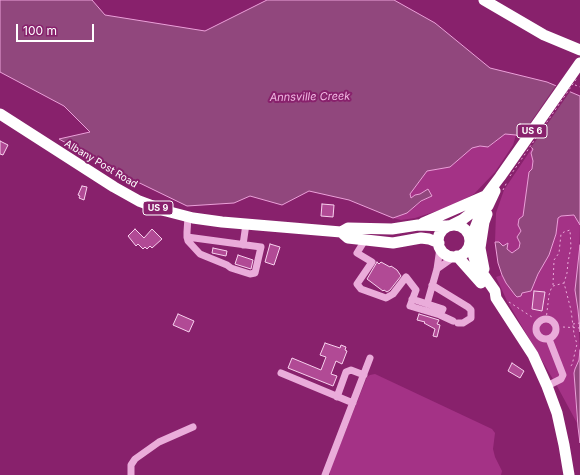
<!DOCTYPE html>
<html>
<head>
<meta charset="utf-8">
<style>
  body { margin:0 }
  #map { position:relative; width:580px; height:475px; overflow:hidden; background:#88216c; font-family:Inter,sans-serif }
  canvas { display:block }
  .scale { position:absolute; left:16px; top:24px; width:78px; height:18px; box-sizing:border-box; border:2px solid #fff; border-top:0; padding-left:5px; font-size:12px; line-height:14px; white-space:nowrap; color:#fff; -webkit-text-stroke:3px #88216c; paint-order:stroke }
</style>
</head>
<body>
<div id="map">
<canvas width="580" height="475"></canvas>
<div class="scale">100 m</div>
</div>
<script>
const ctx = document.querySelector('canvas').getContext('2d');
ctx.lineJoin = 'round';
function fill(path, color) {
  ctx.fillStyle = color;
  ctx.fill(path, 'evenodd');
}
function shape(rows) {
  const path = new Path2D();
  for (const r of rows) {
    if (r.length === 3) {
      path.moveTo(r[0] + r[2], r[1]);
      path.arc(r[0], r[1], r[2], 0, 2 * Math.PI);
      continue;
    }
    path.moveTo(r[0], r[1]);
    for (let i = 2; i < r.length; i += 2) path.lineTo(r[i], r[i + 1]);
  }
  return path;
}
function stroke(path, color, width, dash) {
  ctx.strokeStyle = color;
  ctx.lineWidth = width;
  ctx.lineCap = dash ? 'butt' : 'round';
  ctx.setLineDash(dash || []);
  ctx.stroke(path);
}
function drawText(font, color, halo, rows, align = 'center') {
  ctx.font = font + ' Inter,sans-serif';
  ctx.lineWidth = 4;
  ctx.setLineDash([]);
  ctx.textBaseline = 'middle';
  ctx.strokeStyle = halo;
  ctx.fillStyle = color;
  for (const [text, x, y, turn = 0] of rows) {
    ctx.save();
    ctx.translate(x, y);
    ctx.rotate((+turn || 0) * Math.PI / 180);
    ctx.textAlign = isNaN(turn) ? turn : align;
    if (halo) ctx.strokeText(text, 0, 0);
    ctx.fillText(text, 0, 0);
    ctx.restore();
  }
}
const green = shape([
  [505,134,516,135,513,145,495,172,474,194,449,207,415,218,401,220,393,218,407,213,422,201,432,196,420,194,411,199,410,194,427,171,450,167,472,148,480,146,489,147],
  [532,148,533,149,531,153,533,161,532,169,523,216,519,219,521,231,517,237,521,243,519,248,512,253,502,247,499,242,495,242,496,213,504,190],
  [574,215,580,225,578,310,580,350,579,360,575,369,574,373,577,423,557,386,507,301,496,277,502,275,506,283,515,295,531,291,556,234,558,218,561,216],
  [375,374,492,429,495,433,493,449,495,457,502,471,501,475,330,475,330,470,367,377,370,375]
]);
const water = shape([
  [0,0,92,0,105,15,205,31,267,0,394,0,435,23,490,68,547,82,580,96,580,225,574,215,561,216,558,218,556,234,549,255,538,274,531,291,522,293,521,296,517,297,515,295,506,283,502,275,498,263,495,242,499,242,503,246,508,243,507,249,512,253,519,248,520,243,517,237,521,231,518,225,519,219,523,216,529,172,532,169,533,161,531,153,533,149,516,135,505,134,488,147,480,146,472,148,450,167,427,171,410,194,411,198,415,195,420,194,428,189,432,196,421,201,407,213,393,218,349,200,309,191,282,205,250,196,234,203,187,206,117,172,59,139,90,132,64,106,0,72,0,0],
  [580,245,580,332,578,310,575,290,580,245],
  [580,350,580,443,578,427,574,373,575,369,579,360,580,350]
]);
const pier = shape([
  [557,84,571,90,530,149,519,139]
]);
const building = shape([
  [0,141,8,145,3,155,0,154,0,141],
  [82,186,87,187,84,200,79,198,80,196,78,195,82,186],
  [322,204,334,205,333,217,321,216,322,204],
  [135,229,144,238,152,229,162,239,152,248,150,246,147,249,145,247,143,249,138,244,136,246,128,236,135,229],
  [270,244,280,247,274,265,265,262,270,244],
  [213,248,227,251,226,256,212,253,213,248],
  [238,255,253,260,251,269,235,264,238,255],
  [377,262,379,264,381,262,390,267,391,266,397,270,401,276,390,290,387,292,384,290,383,291,367,279,377,262],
  [534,291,545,292,542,311,532,309,534,291],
  [178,314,194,321,189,332,173,325,178,314],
  [419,314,439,320,437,324,440,325,437,337,433,336,435,329,424,323,425,322,417,320,419,314],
  [325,343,340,348,341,345,346,347,345,350,347,351,342,364,336,361,331,374,337,376,333,386,288,368,292,358,321,370,326,357,320,355,325,343],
  [512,363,524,371,520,378,508,371,512,363]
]);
const path = shape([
  [575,85,580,87],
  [503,190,507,182],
  [553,285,554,260,559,253,561,234,564,232,570,230,571,247,568,262,567,273,564,283],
  [509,302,532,317],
  [546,320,549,295,551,289,553,286,564,283,571,310,574,334,577,344,572,365,570,366],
  [573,324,580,323],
  [563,327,580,328]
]);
const minor = shape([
  [187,237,261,247,255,273,250,274,231,268,227,265,200,254,188,241,187,237,187,232,188,217],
  [365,240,357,253,372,262,357,284,361,289,386,298,393,294,406,277,416,290,410,306,440,315,453,321],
  [243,245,246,224],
  [437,269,454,257],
  [432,285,468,307,471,310,471,318,463,323,458,323],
  [412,299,443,309,440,315],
  [427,304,437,269,440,248],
  [546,329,10],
  [281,373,353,403],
  [547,386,561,379,563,375,549,339],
  [337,397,346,372,351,370,364,375],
  [131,475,131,465,135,459,159,442,193,427],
  [325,475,370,358]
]);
const highway = shape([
  [484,0,544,35,580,50],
  [0,114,114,187,139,201,166,211,193,218,222,222,341,232,348,238,393,243,421,238,429,239,439,243],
  [423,223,485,196],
  [452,225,462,220,475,210,500,177,580,63],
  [454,241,16],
  [341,232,348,228,392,229,418,225,447,226],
  [470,241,482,210,488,206,495,191],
  [470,244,476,264,495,291,496,298,533,355,547,386,557,413,564,445,569,475],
  [457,256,481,283],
  [484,269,480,248,484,222,487,214]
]);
const pathBridge = shape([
  [510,176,577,78]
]);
const shields = [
  [532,131,30],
  [158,208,30]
];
const shieldNames = [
  ["US 6",532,131],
  ["US 9",158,208]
];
const streetNames = [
  ["Albany Post Road",101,164,31]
];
const waterNames = [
  ["Annsville Creek",310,97,-1]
];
fill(green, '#a43286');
fill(water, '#91477d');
stroke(water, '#eba0d9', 1);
fill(pier, '#88216c');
fill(building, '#b14a95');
stroke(building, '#f8d1ee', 1);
stroke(path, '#eaacda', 1, [2, 3]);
stroke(minor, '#eaacda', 7);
stroke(highway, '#fff', 11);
stroke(pathBridge, '#eaacda', 1, [2, 3]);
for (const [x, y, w] of shields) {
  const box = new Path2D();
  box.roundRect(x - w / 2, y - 7, w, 14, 3);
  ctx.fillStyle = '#88216c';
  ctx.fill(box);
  stroke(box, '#fff', 1);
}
drawText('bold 9px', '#fff', null, shieldNames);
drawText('10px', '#fff', '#88216c', streetNames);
drawText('italic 11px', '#f2b8e3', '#88216c', waterNames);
</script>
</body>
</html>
